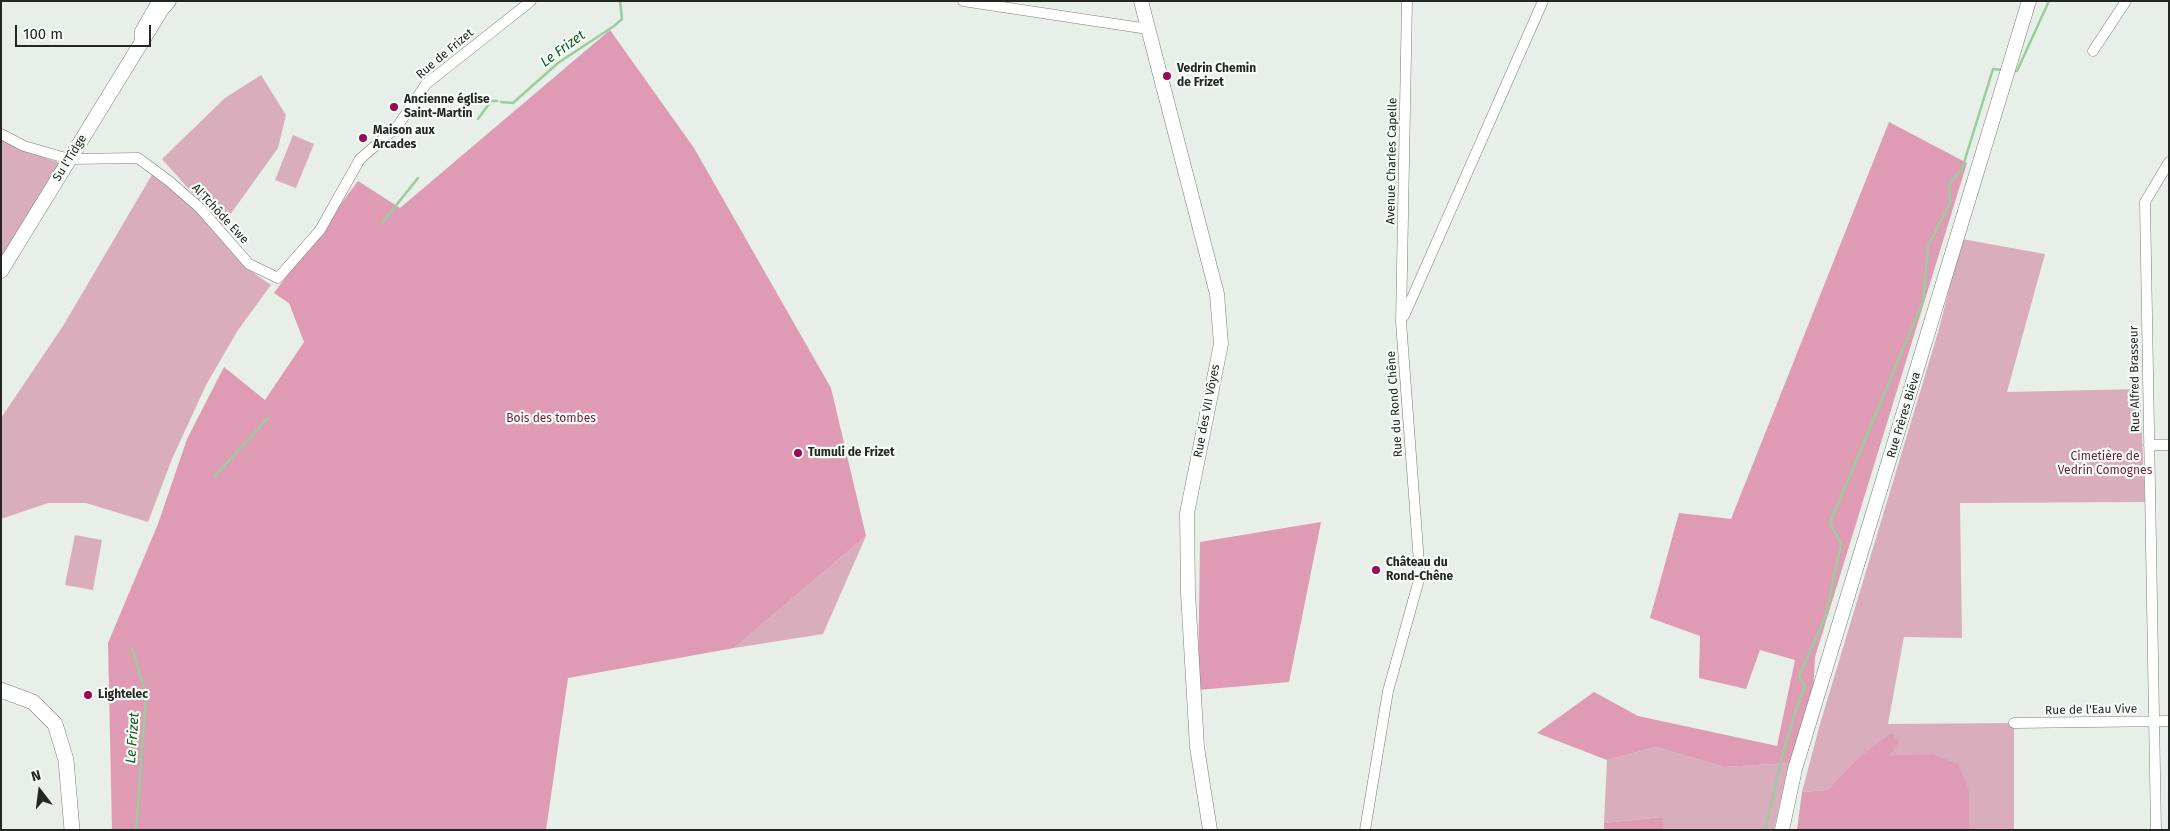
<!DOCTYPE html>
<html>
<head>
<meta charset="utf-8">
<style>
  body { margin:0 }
  #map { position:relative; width:2170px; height:831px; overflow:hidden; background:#e8efe8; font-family:"Fira Sans",sans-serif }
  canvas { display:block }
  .frame { position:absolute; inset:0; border:2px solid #232623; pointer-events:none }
  .north { position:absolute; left:15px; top:766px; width:50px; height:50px; -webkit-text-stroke:4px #f5fcf5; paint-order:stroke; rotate:345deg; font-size:14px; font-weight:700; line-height:20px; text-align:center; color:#232623 }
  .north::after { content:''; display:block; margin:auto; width:18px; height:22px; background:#232623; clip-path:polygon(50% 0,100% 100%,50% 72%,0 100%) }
  .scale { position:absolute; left:15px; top:25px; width:136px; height:22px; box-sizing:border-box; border:2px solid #232623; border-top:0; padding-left:6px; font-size:15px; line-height:18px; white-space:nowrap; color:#232623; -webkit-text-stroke:4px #f5fcf5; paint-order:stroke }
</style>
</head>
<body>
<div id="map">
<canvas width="2170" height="831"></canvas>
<div class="frame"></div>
<div class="north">N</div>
<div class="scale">100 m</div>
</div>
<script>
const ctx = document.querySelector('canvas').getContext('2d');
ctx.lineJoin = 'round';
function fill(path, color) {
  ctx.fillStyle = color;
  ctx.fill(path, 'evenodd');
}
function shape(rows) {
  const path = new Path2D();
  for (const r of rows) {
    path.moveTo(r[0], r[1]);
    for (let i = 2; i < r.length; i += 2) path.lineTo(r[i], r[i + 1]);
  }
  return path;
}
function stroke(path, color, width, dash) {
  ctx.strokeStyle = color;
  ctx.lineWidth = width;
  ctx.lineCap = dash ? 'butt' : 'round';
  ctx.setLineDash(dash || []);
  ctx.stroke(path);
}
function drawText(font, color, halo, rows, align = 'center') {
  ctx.font = font + ' "Fira Sans",sans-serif';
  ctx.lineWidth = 4.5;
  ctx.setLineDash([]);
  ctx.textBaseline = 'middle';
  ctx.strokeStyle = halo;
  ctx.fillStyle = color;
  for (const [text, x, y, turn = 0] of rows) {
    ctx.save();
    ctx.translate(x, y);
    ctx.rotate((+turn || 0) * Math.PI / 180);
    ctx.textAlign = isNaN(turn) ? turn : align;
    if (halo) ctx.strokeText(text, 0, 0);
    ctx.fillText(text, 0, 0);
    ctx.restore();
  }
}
const green = shape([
  [261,75,286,115,278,148,222,226,162,159,225,98],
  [293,135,314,144,296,188,275,180],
  [1,139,19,149,60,163,1,266],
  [153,173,200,211,251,271,271,285,238,330,206,385,172,459,148,522,86,503,48,503,1,519,1,418,63,326],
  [1962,239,2045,254,2007,392,2140,389,2145,502,1960,503,1962,638,1904,637,1888,724,2014,723,2014,830,1969,830,1969,791,1932,754,1856,760,1827,790,1802,792,1820,724,1939,329],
  [75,535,102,540,93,590,65,585],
  [866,536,823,634,734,648],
  [1656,747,1724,767,1789,763,1774,830,1664,830,1661,817,1604,823,1607,760]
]);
const forest = shape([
  [610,30,694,148,831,388,866,536,734,648,568,678,546,830,112,830,108,643,158,524,187,439,224,367,265,400,304,342,289,303,274,293,358,181,400,208],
  [1889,122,1967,163,1815,657,1813,694,1789,763,1724,767,1656,747,1607,760,1537,733,1594,692,1638,716,1777,746,1795,660,1760,650,1746,689,1699,678,1700,636,1650,618,1679,513,1731,519],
  [1321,522,1289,682,1198,690,1200,542],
  [1891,733,1899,742,1889,756,1932,754,1958,764,1969,791,1969,830,1797,830,1802,792,1827,790,1856,760],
  [1662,817,1664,830,1604,830,1604,823]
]);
const stream = shape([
  [2013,71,2017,71,2049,1],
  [501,102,513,103,558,63,614,26,622,19,620,1],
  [478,119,491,101,497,101],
  [382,223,418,178],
  [214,477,268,418],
  [132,649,146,695,136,830],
  [1765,830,1783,753,1795,712,1805,686,1799,677,1826,614,1841,544,1830,523,1923,301,1928,246,1950,203,1949,184,1962,169,1993,69,2002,70]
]);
const minor = shape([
  [963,1,1148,29],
  [140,43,140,31,157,1],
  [2093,51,2126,1],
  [1,134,24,146,69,159,138,158,169,181,200,208,249,264,278,278,320,230,360,159,397,127,426,84,531,1],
  [1404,316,1543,1],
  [2149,445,2169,445],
  [2014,723,2169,721],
  [1365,830,1388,691,1420,576,1401,322,1407,1],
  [2156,830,2145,202,2169,162]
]);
const tertiary = shape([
  [1141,1,1217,294,1221,344,1187,513,1188,593,1197,747,1210,830],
  [1,271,162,9,169,1],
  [1782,830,1795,769,2029,1]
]);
const secondary = shape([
  [1,690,33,702,55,724,66,760,72,830]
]);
const markers = [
  [1167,76,5,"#9a0858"],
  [394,107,5,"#9a0858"],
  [363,138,5,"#9a0858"],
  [798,453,5,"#9a0858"],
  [1376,570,5,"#9a0858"],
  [88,695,5,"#9a0858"]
];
const streetNames = [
  ["Rue de Frizet",445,54,-40],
  ["Su l'Tîdge",70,158,-58],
  ["Avenue Charles Capelle",1392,161,-89],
  ["Al'Tchôde Ewe",220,214,47],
  ["Rue Alfred Brasseur",2135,379,-91],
  ["Rue du Rond Chêne",1395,404,-94],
  ["Rue des VII Vôyes",1207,411,-79],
  ["Rue Frères Biéva",1904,415,-73],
  ["Rue de l'Eau Vive",2091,710,-1]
];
const poiNames = [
  ["Vedrin Chemin",1177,69],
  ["de Frizet",1177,83],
  ["Ancienne église",404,100],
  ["Saint-Martin",404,114],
  ["Maison aux",373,131],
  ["Arcades",373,145],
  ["Tumuli de Frizet",808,453],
  ["Château du",1386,563],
  ["Rond-Chêne",1386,577],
  ["Lightelec",98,695]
];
const parkNames = [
  ["Bois des tombes",551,419],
  ["Cimetière de",2105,457],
  ["Vedrin Comognes",2105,471]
];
const waterNames = [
  ["Le Frizet",563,49,-36],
  ["Le Frizet",133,738,-86]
];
fill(green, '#d9adbc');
fill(forest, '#de9bb3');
stroke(stream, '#9acd9e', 2.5);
stroke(minor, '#798079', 11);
stroke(tertiary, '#798079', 15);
stroke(secondary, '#798079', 16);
stroke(minor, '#fff', 10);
stroke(tertiary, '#fff', 14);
stroke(secondary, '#fff', 15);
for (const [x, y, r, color] of markers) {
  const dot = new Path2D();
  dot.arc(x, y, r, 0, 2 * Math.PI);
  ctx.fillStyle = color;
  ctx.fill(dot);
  stroke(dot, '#f5fcf5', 2);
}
drawText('12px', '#232623', '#f5fcf5', streetNames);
drawText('bold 12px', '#232623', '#f5fcf5', poiNames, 'left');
drawText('12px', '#6b1e41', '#f5fcf5', parkNames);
drawText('italic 14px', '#0f5b21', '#f5fcf5', waterNames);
</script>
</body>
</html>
